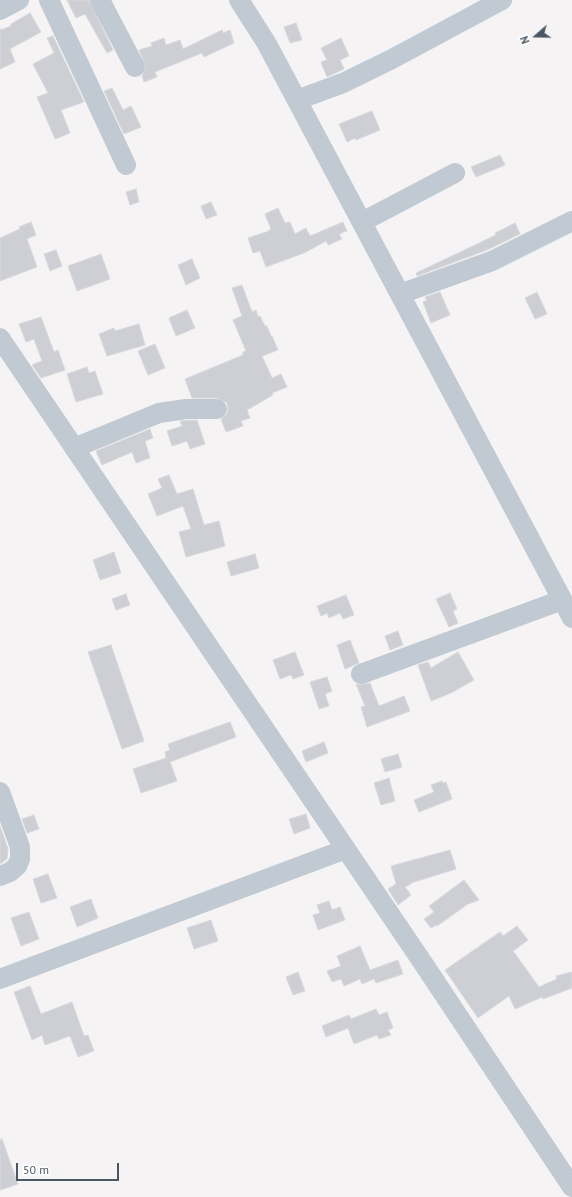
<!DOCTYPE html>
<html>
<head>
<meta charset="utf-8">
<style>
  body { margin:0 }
  #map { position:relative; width:572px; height:1197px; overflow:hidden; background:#f5f3f3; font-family:"PT Sans",sans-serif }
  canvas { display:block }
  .north { position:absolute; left:516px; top:16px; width:40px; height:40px; -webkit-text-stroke:3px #fff; paint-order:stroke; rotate:250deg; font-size:11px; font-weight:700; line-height:16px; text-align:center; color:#4a5661 }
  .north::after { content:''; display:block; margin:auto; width:14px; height:18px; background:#4a5661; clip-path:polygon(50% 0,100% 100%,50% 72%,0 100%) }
  .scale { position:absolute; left:16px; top:1163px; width:103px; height:18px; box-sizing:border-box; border:2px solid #4a5661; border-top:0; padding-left:5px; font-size:12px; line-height:14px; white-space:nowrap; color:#4a5661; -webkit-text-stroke:3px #fff; paint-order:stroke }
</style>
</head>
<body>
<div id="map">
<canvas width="572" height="1197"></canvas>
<div class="north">N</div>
<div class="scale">50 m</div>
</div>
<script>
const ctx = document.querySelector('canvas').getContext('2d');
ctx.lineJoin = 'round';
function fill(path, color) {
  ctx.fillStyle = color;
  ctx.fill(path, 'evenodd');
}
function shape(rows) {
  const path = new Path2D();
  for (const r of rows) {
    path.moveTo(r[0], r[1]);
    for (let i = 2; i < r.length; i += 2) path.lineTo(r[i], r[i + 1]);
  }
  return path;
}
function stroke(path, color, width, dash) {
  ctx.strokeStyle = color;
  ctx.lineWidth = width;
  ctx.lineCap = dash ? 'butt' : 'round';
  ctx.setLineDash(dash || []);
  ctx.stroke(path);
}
const building = shape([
  [67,0,89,0,113,50,107,53,85,14,76,18,67,0],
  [30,13,41,32,10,49,15,62,0,69,0,28,1,30,11,26,11,24,30,13],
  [296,23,302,40,290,43,284,27,296,23],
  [222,30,223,33,230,30,234,43,204,57,202,53,155,72,157,77,144,82,142,76,146,67,139,50,152,46,151,43,164,38,166,45,180,40,183,49,222,30],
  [53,36,84,102,61,110,70,133,55,139,37,97,48,93,33,64,54,53,47,38,53,36],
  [341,38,349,56,340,60,344,69,327,77,321,62,327,60,321,48,341,38],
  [112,88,123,110,131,106,141,127,124,134,104,91,112,88],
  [372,111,380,130,356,140,355,138,347,142,339,124,372,111],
  [500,155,505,165,476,177,471,167,500,155],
  [136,189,139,202,130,205,126,192,136,189],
  [211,202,217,215,206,219,201,206,211,202],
  [278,208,285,223,290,222,295,234,306,228,310,236,343,222,347,231,339,234,342,239,328,245,326,241,304,253,266,267,260,251,253,253,248,238,269,231,269,230,271,229,265,214,278,208],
  [31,222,36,235,27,239,37,267,0,281,0,238,20,229,19,227,31,222],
  [515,223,520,234,487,250,417,276,416,273,496,235,495,233,515,223],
  [56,250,62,266,50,271,44,254,56,250],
  [101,254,110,279,77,291,68,266,101,254],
  [192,259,200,278,186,285,178,265,192,259],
  [242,285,252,312,256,310,258,317,260,316,265,326,267,326,271,336,272,336,278,350,262,356,272,378,281,374,287,387,272,393,273,395,247,410,250,418,241,421,243,426,226,432,221,419,227,414,228,409,227,403,217,398,192,398,185,379,243,355,243,352,246,351,233,320,242,316,232,288,242,285],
  [440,292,450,315,431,323,423,302,427,300,425,297,440,292],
  [537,292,547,314,535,319,525,298,537,292],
  [187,310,195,328,176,336,169,318,187,310],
  [41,317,54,352,58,350,65,370,41,378,32,365,42,361,34,339,26,342,19,324,41,317],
  [139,324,145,345,107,356,99,334,114,328,115,331,139,324],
  [155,344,165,368,148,375,138,351,155,344],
  [87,367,89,373,95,371,103,394,76,402,67,374,87,367],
  [197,420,205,444,190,449,187,441,172,446,167,431,182,426,180,421,197,420],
  [150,429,153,438,145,441,150,458,136,463,132,452,102,465,96,451,150,429],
  [169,475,177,494,193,489,204,525,219,521,225,546,186,557,179,532,191,529,183,506,157,516,148,494,162,488,158,479,169,475],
  [114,552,121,573,100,580,93,560,114,552],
  [255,554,259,568,231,576,227,562,255,554],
  [450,593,457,609,453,611,458,623,449,627,436,599,450,593],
  [126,594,130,605,116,610,112,599,126,594],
  [346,595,354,615,343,619,340,613,329,618,327,613,321,616,317,606,346,595],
  [398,631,403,645,390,650,385,636,398,631],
  [350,640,359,663,345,669,337,645,350,640],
  [111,645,144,741,122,749,88,652,111,645],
  [295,652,304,675,293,679,291,675,280,679,273,660,295,652],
  [458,652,474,680,451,693,431,701,418,665,428,662,431,668,458,652],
  [327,677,332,691,325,694,329,706,319,709,310,682,327,677],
  [370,683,379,706,404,696,410,711,367,727,361,707,365,706,356,684,359,685,370,683],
  [230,722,236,737,170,762,177,781,141,793,133,769,166,758,165,752,170,750,168,744,230,722],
  [324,742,328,753,306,762,302,751,324,742],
  [398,754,402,767,385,772,381,759,398,754],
  [389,778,395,801,381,805,374,783,389,778],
  [442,781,443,783,446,782,452,799,419,812,414,800,434,792,431,785,442,781],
  [306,814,310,828,294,834,289,819,306,814],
  [34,815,39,829,27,833,22,819,34,815],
  [0,826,8,849,7,859,0,864,0,826],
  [450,850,456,869,411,883,411,884,405,887,411,895,398,905,388,889,396,884,391,866,450,850],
  [48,874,57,898,41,903,33,879,48,874],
  [464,880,479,900,468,904,437,926,436,925,431,928,424,919,434,912,429,906,464,880],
  [91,899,98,918,77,927,70,907,91,899],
  [329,901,332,910,340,907,345,920,318,930,313,915,320,913,317,905,329,901],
  [29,912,39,939,21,946,11,918,29,912],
  [211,920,218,941,194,949,187,928,211,920],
  [517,926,528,940,513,951,539,987,557,979,556,976,572,972,572,988,543,999,542,997,515,1009,509,996,478,1018,445,970,500,932,503,936,517,926],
  [360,946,370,970,398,960,403,974,376,983,374,979,362,984,360,979,344,986,341,979,332,982,327,971,341,966,337,956,360,946],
  [298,972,305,991,293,995,286,977,298,972],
  [30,986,41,1014,72,1002,84,1036,88,1035,94,1051,78,1057,70,1036,45,1045,42,1035,32,1040,14,992,30,986],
  [376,1009,379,1015,387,1012,393,1028,388,1030,391,1035,379,1039,377,1035,354,1044,348,1028,326,1037,322,1026,349,1015,351,1019,376,1009],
  [2,1139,18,1184,0,1190,0,1140,2,1139]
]);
const minor = shape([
  [49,0,126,165],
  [100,0,135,67],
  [239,0,267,44,572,618],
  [0,10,19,0],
  [297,100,343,83,392,59,502,0],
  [362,222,455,173],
  [400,294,492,261,572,221],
  [0,338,423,963,572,1187],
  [74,448,159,413,186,409,217,409],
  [361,674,562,600],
  [0,792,20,847,20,859,17,866,10,872,0,876],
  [0,979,346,849]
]);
fill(building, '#cdcfd5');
stroke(building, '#d7d9de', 1);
stroke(minor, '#c1cad2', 20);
</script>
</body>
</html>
